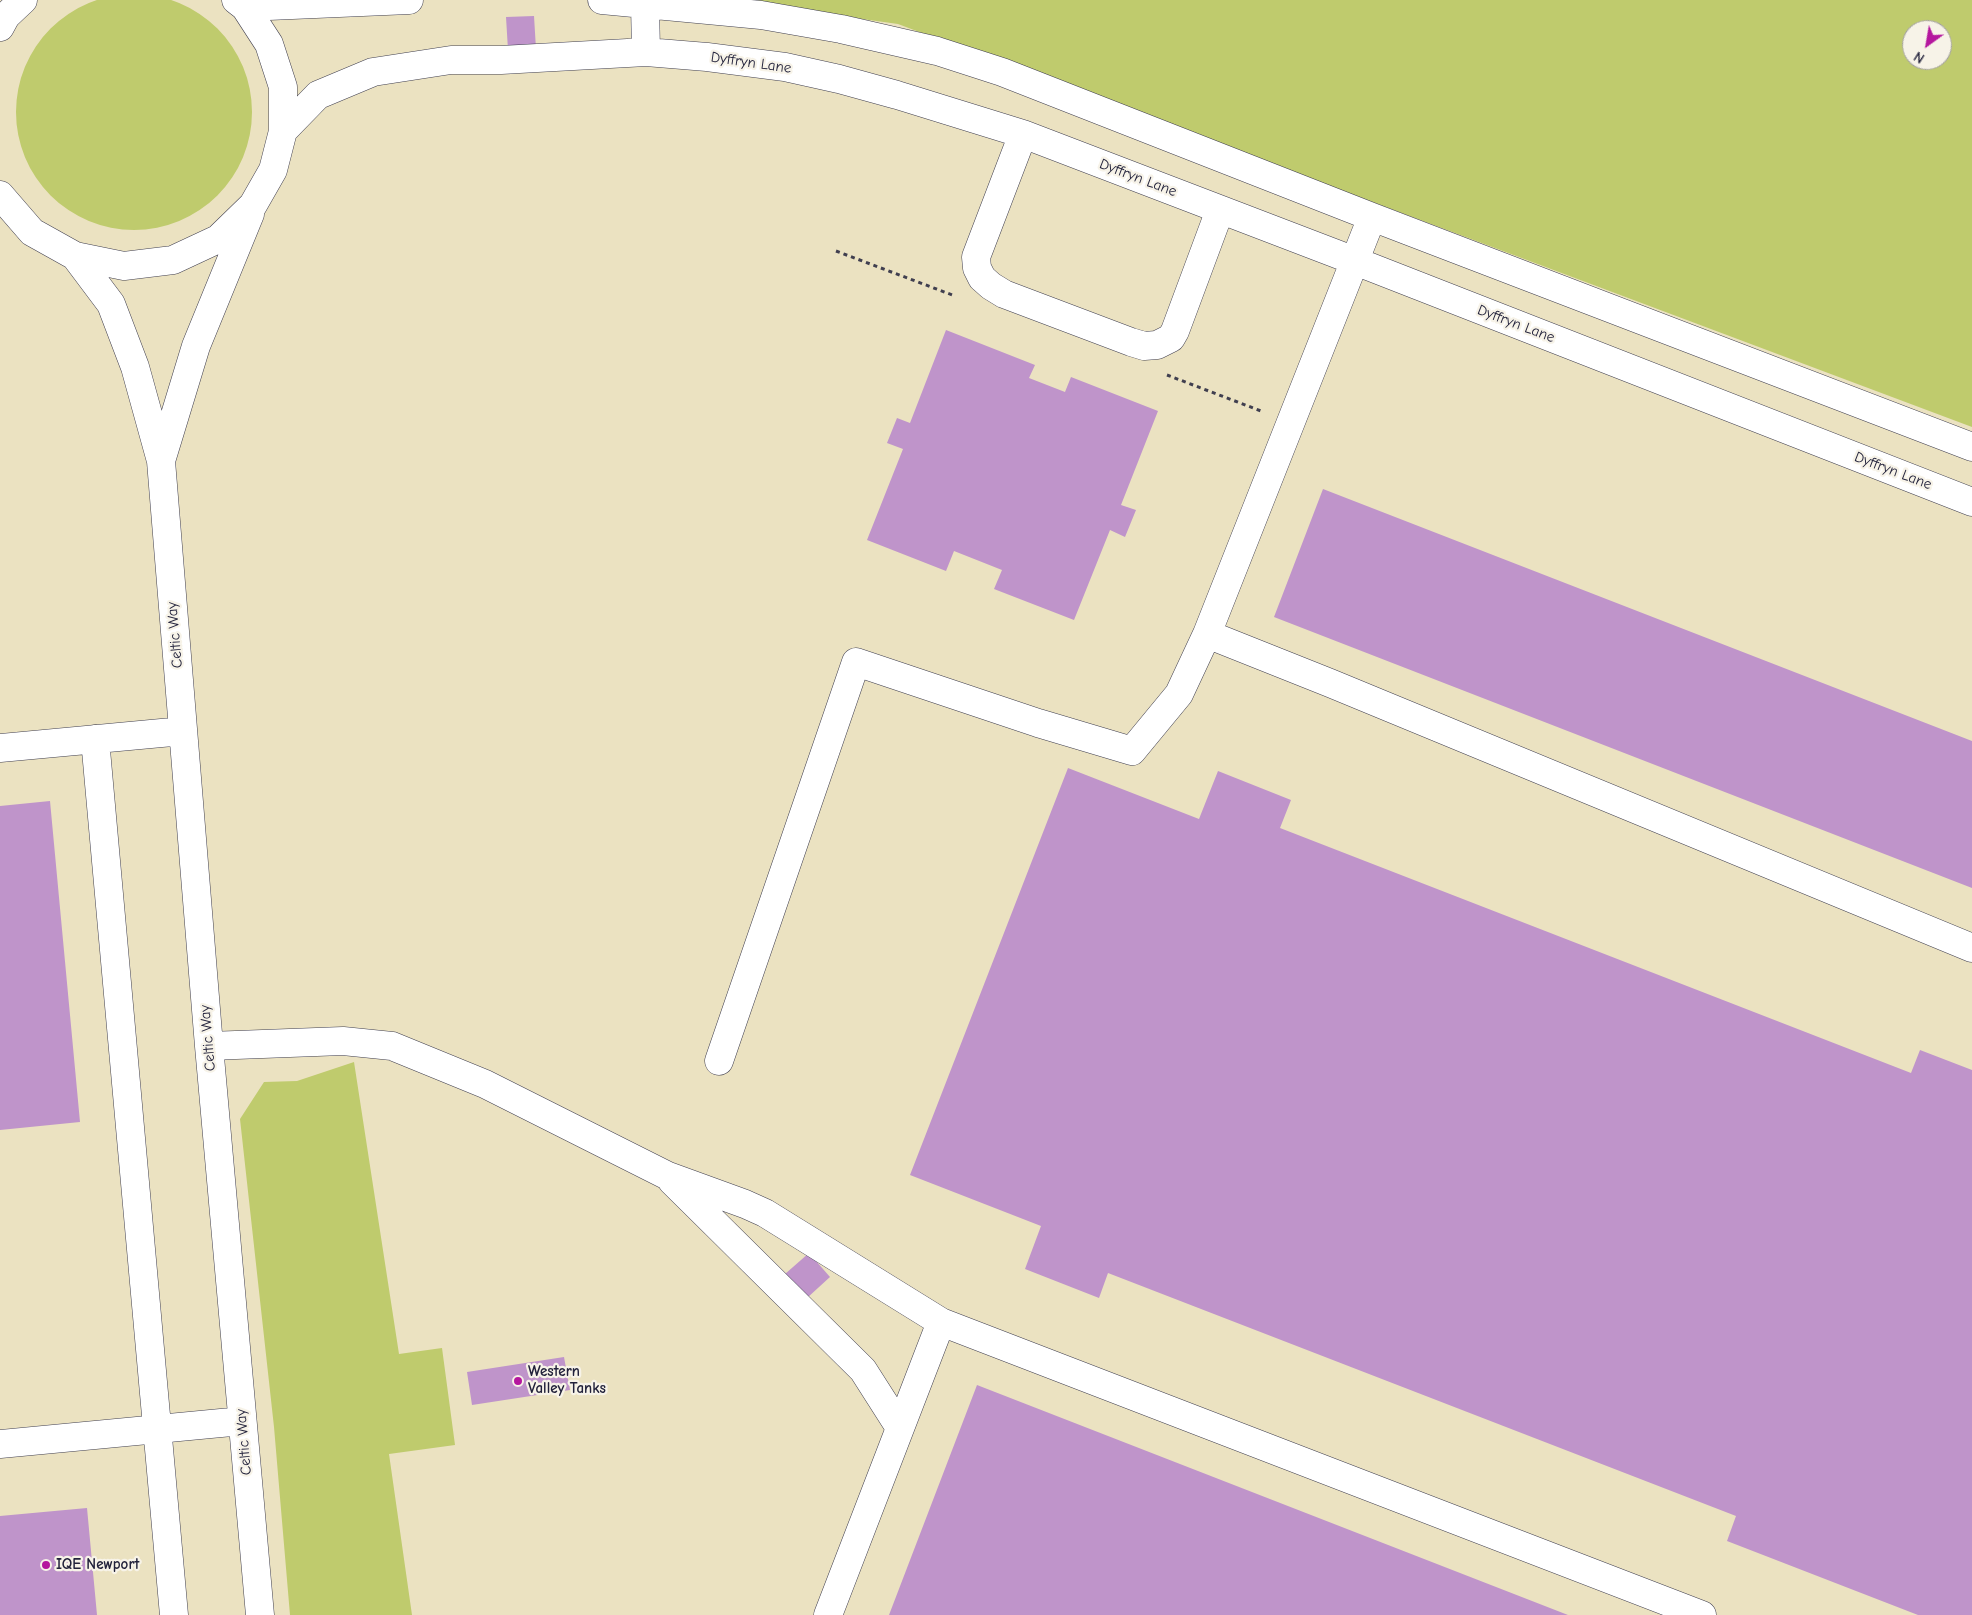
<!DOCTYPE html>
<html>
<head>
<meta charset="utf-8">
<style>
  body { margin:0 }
  #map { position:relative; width:1972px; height:1615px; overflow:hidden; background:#ebe2c1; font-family:"Comic Neue",sans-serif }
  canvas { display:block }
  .north { position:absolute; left:1902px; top:20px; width:50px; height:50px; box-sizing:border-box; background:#f7f3e8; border:1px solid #a29fa3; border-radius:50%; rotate:212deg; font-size:14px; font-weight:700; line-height:20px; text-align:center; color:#22223b }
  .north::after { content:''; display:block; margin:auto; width:18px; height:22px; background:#b5179e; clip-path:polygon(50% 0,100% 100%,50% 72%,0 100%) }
</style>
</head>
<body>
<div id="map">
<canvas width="1972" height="1615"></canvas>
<div class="north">N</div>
</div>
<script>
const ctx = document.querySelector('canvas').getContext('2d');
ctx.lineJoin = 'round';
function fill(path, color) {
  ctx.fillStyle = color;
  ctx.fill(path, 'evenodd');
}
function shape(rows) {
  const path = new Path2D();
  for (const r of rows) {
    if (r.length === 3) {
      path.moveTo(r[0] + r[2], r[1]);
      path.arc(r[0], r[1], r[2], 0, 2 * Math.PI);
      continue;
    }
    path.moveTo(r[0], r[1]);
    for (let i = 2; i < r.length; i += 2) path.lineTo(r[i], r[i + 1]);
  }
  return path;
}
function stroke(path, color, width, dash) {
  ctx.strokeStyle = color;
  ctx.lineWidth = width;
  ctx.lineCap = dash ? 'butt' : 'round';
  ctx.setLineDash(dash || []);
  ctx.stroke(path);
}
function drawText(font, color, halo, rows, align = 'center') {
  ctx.font = font + ' "Comic Neue",sans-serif';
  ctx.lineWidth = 4.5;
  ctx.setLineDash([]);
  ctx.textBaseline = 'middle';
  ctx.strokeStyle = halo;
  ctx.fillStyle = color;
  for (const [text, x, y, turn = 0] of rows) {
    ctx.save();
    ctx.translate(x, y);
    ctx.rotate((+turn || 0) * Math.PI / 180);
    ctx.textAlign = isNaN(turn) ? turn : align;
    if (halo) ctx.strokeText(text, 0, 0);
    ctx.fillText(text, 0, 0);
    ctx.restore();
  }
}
const green = shape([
  [134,112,118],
  [726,0,1972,0,1972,427,898,24],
  [1912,30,1942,30,1942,60,1912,60],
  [354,1062,399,1354,442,1348,455,1445,389,1454,412,1615,290,1615,274,1427,240,1119,264,1082,297,1081]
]);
const building = shape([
  [534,16,536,49,508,50,506,17],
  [946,330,1035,365,1029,378,1065,392,1071,377,1158,411,1121,505,1136,510,1125,537,1110,530,1074,620,994,589,1002,570,954,551,946,571,867,540,903,449,887,443,897,418,910,423],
  [1323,489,1972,741,1972,888,1274,617],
  [1068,768,1199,819,1218,771,1291,800,1280,828,1911,1073,1920,1050,1972,1070,1972,1615,1918,1615,1727,1541,1736,1516,1108,1273,1099,1298,1025,1269,1041,1226,910,1175],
  [50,801,80,1122,0,1130,0,806],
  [809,1253,830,1277,807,1298,785,1274],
  [564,1357,570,1390,472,1405,467,1372],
  [977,1385,1568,1615,889,1615],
  [87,1508,97,1615,0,1615,0,1516]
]);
const path = shape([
  [836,251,955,296],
  [1167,375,1261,411]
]);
const minor = shape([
  [602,0,761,15,841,29,937,51,1002,72,1372,217,1972,447],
  [645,4,646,52],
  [245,7,409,0],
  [0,27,6,16,23,0],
  [283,131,318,95,373,72,451,60,501,60,646,52,707,57,785,67,839,79,897,95,1023,134,1355,261,1972,502],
  [1023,134,976,257,977,268,982,278,991,286,1004,294,1131,342,1144,346,1157,345,1171,338,1175,331,1220,210],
  [0,195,32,232,75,256,124,266,173,260,218,239,253,205,273,170,283,131,283,87,269,44,245,7,236,0],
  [1372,217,1207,634,1330,683,1972,948],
  [75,256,111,304,135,367,161,461,209,1046,260,1615],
  [161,461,196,346,250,214],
  [95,739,174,1615],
  [0,748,183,731],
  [209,1046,343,1041,392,1046,485,1084,668,1176,745,1204,765,1213,941,1322,1702,1615],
  [719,1061,856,662,1038,723,1132,751,1179,694,1207,634],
  [672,1181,863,1370,900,1428],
  [0,1444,242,1421],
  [828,1615,941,1322]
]);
const markers = [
  [518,1381,5,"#b5179e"],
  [46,1565,5,"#b5179e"]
];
const streetNames = [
  ["Dyffryn Lane",751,63,8],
  ["Dyffryn Lane",1138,178,21],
  ["Dyffryn Lane",1516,324,21],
  ["Dyffryn Lane",1893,471,21],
  ["Celtic Way",175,635,-95],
  ["Celtic Way",208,1038,-95],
  ["Celtic Way",244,1442,-95]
];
const poiNames = [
  ["Western",528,1372],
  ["Valley Tanks",528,1389],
  ["IQE Newport",56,1565]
];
fill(green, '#bfcb6d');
fill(building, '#bf94ca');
stroke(minor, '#403f4f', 29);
stroke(path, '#403f4f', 3, [4, 4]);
stroke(minor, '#fff', 28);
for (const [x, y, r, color] of markers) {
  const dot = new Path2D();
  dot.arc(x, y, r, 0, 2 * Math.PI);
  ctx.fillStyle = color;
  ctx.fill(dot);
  stroke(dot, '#f7f3e8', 2);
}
drawText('15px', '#22223b', '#f7f3e8', streetNames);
drawText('bold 15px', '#22223b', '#f7f3e8', poiNames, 'left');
</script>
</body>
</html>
